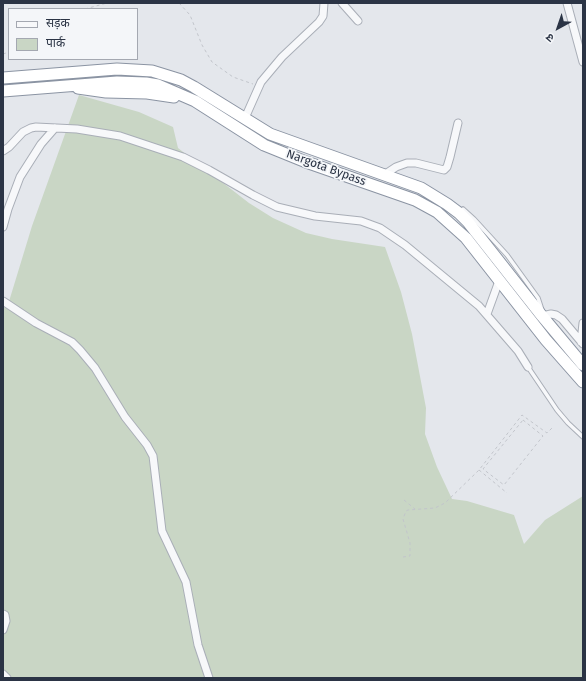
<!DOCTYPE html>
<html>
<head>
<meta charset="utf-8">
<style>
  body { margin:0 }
  #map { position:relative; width:586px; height:681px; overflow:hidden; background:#e4e7ec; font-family:"Fira Sans","Noto Sans Devanagari",sans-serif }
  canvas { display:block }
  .frame { position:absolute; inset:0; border:4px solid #2b3445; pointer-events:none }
  .legend { position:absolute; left:8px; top:8px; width:130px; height:52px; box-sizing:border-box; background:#f4f6f9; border:1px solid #a4a8b1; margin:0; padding:5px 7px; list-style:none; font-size:12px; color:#2b3445 }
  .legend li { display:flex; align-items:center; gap:8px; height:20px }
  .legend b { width:20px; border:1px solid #a4a8b1 }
  .north { position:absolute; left:538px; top:8px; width:40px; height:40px; -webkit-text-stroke:3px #f4f6f9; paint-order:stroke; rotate:220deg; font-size:11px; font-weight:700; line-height:16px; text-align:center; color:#2b3445 }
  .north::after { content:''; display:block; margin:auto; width:14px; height:18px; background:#2b3445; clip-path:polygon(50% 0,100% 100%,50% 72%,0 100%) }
</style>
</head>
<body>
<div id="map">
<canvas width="586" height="681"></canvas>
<div class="frame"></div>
<ul class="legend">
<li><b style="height:5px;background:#f7f8fa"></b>सड़क</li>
<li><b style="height:11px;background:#c9d6c5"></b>पार्क</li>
</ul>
<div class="north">उ</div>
</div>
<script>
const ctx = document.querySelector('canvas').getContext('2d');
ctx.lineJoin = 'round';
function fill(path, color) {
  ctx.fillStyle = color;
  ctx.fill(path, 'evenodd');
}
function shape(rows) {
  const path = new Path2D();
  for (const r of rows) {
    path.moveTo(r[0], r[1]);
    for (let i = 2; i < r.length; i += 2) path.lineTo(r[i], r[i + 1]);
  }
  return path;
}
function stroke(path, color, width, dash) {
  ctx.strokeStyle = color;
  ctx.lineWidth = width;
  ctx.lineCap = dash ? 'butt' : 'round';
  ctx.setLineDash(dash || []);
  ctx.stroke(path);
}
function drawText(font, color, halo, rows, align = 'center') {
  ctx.font = font + ' "Fira Sans",sans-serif';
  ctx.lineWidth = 3.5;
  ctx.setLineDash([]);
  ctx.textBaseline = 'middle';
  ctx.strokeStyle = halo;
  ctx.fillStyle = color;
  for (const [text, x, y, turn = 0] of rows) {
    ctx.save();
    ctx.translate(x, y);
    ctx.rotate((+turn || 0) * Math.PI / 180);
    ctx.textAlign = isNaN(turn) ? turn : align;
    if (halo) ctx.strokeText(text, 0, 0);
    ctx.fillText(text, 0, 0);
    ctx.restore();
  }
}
const green = shape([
  [79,95,139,112,173,127,178,148,249,203,273,218,306,233,332,239,385,247,401,292,412,334,426,408,425,434,437,467,452,499,467,501,514,515,524,544,545,520,583,496,583,678,3,678,3,307,7,308,32,226]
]);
const path = shape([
  [179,3,190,15,202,45,212,62,233,77,253,84],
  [85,9,107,3],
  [3,54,9,52],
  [523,420,543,436,504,485,483,469,523,420],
  [479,470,507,493],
  [404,500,415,509],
  [403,557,410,556,410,543,403,519,406,511,408,510,435,508,445,503,479,470,522,415,547,433,552,428]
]);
const service = shape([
  [463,209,474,219,507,255,538,298,542,310],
  [528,367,557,410,568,423,583,437]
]);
const minor = shape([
  [342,3,358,21],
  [567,3,583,62],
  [245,118,261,82,282,57,319,22,323,16,324,3],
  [3,151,9,147,23,132,31,128,36,127,77,129,120,136,183,157,209,170,253,195,277,207,315,216,361,221,380,228,405,245,479,306,518,351,528,367],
  [384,175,396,167,407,163,416,163,444,170,447,167,450,157,458,123],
  [3,227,8,209,20,177,41,144,55,128],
  [3,301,36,323,72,342,80,350,95,368,125,417,147,445,153,456,162,531,186,582,198,645,209,678],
  [487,314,499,281],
  [542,316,551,314,556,315,562,319,583,344],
  [581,342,583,323],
  [3,614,5,615,6,621,3,630],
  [3,674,7,678]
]);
const trunk = shape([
  [3,78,117,69,152,71,181,80,194,87,270,134,421,188,447,204,459,213,468,222,542,316,583,365],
  [78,88,106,92,147,93,174,97],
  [3,91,117,82,146,83,158,85,195,101,264,145,306,162,415,200,437,212,466,238,546,340,583,382]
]);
const streetNames = [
  ["Nargota Bypass",326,168,20]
];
fill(green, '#c9d6c5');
stroke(service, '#a9aeb7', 5.5);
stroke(minor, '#a9aeb7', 9);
stroke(trunk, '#8b94a3', 13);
stroke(path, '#c2c5cb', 1, [3, 3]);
stroke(service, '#f7f8fa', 3.5);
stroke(minor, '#f7f8fa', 7);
stroke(trunk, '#fff', 11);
drawText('12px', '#2b3445', '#f4f6f9', streetNames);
</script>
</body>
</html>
